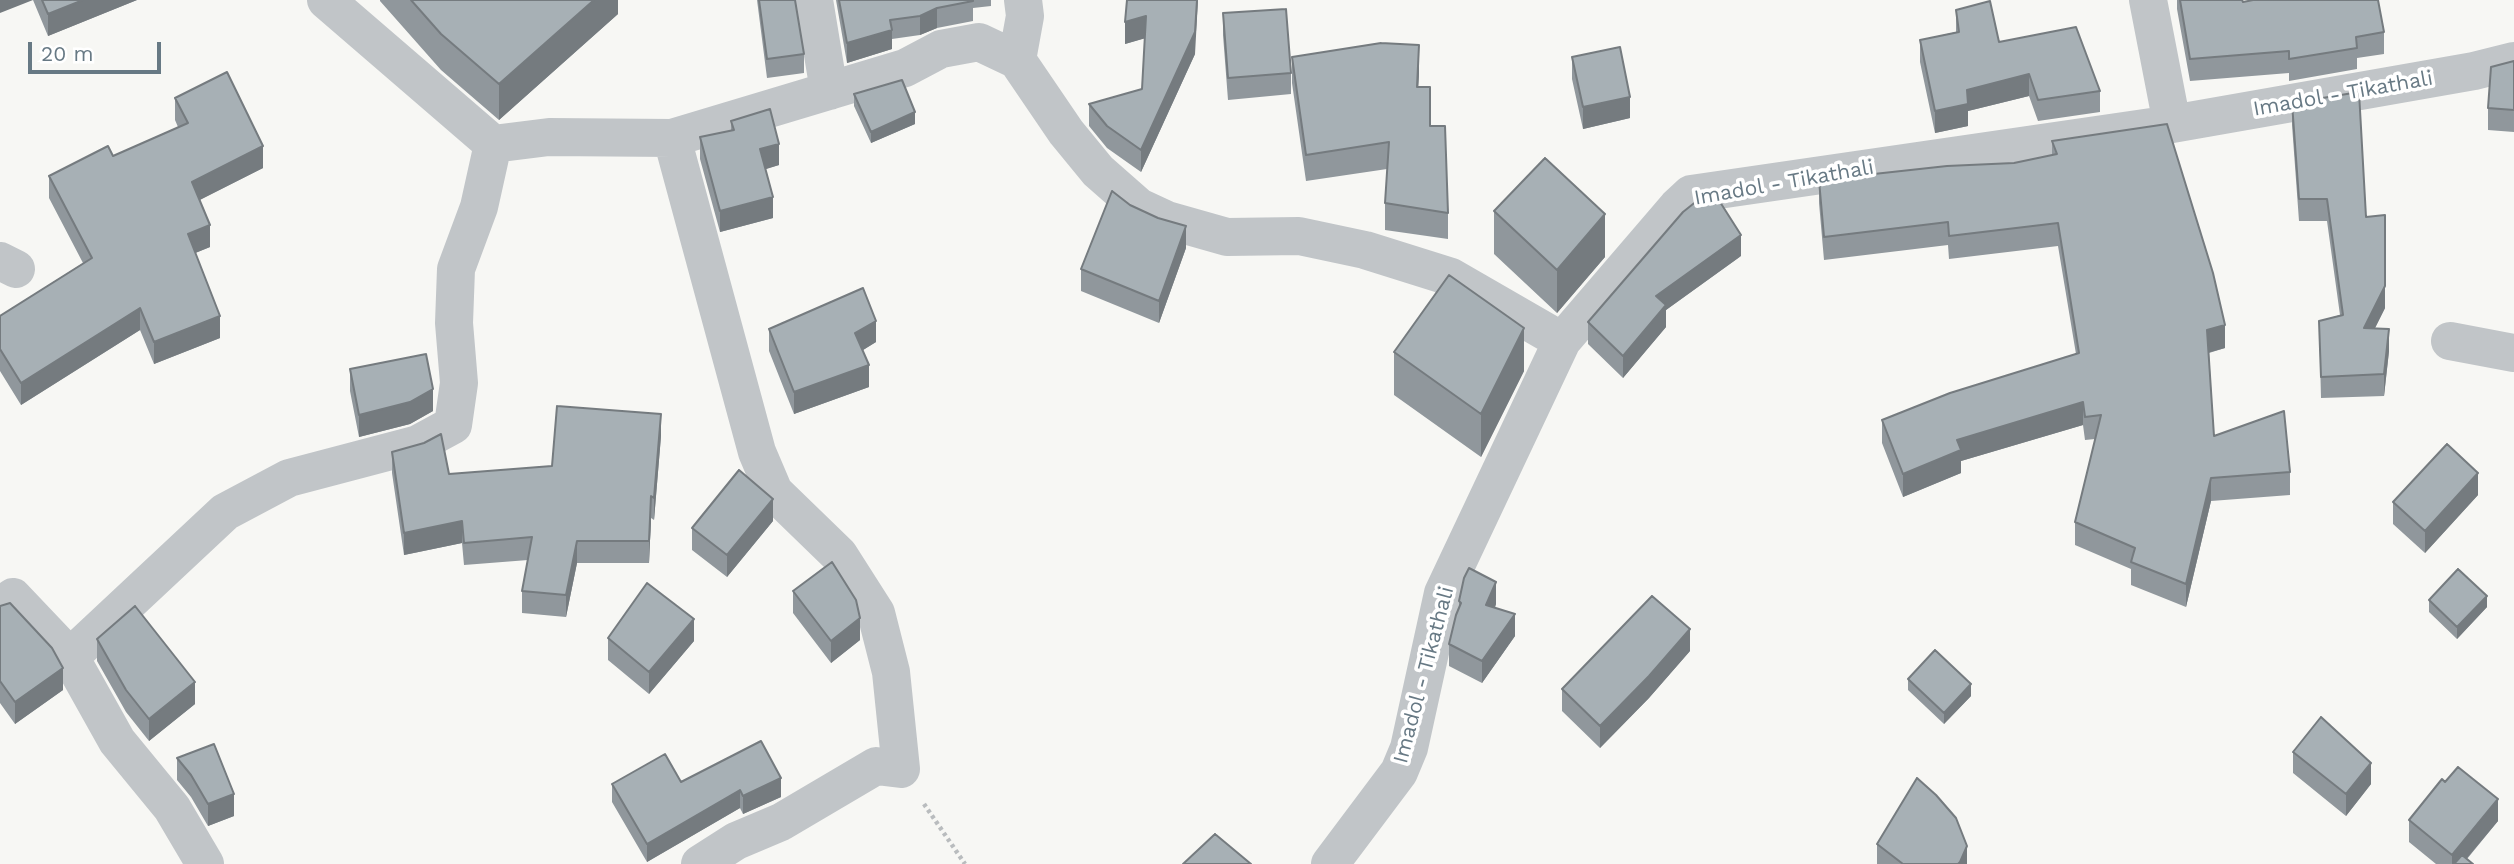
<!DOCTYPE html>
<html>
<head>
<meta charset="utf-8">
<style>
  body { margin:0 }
  #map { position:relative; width:2514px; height:864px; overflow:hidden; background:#f7f7f4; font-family:"Work Sans",sans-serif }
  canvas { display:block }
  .scale { position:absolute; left:28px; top:42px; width:133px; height:32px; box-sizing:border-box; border:4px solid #677984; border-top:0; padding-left:9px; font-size:21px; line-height:24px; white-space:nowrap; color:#677984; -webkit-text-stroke:5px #fff; paint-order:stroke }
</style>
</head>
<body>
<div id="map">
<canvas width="2514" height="864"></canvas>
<div class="scale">20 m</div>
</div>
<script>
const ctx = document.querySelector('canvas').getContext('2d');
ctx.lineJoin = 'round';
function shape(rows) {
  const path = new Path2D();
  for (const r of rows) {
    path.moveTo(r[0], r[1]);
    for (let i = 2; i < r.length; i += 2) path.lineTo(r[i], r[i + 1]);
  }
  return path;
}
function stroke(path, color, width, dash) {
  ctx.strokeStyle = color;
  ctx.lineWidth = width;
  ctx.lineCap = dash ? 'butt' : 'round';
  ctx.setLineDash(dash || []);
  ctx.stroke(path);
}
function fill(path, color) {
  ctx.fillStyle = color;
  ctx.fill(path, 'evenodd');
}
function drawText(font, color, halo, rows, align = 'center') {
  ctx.font = font + ' "Work Sans",sans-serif';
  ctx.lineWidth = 7;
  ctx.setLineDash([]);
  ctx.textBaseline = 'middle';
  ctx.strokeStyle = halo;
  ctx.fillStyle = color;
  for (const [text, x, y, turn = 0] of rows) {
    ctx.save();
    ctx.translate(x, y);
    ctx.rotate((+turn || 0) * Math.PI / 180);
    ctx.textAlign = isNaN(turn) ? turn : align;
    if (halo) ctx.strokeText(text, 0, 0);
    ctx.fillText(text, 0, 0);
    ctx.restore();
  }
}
const path = shape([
  [924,804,965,864]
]);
const minor = shape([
  [326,0,493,144,549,137,672,138,905,68,941,49,979,42,1017,60,1066,132,1098,171,1139,207,1167,220,1227,237,1299,236,1365,250,1451,277,1562,341],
  [814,0,829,91],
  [2148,0,2172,124],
  [1017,60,1025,16,1023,0],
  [672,138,757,452,774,492,839,555,876,613,891,672,901,769,876,766,781,822,736,841,700,864],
  [0,261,16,269],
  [2450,341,2514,353],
  [0,606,13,597,70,657,117,741,172,808,205,864],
  [70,657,225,512,289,478,418,444,453,425,459,383,454,323,456,269,479,207,493,144],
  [1330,864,1399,772,1409,748,1443,593,1562,341,1677,207,1691,194,2172,124,2474,71,2514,61]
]);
const wall = shape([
  [0,0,137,0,48,36,33,0],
  [380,0,618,0,618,14,499,120,441,70,380,1],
  [757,0,795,0,804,54,804,73,767,78],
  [836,0,991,0,991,6,973,8,973,21,937,28,920,35,892,39,892,49,847,63],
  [1127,0,1195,54,1141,172,1107,148,1089,126,1089,104,1142,89,1145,38,1125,44],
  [2177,0,2242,0,2243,2,2384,32,2384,54,2357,58,2357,69,2289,81,2289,73,2190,81,2177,9],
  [1956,10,1999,42,2100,91,2100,112,2038,121,2029,96,1968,111,1968,126,1935,133,1920,62,1920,40,1956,32],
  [1223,13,1291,73,1291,94,1228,100,1223,35],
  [1292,57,1419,72,1418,87,1430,126,1448,213,1448,239,1385,230,1385,203,1387,169,1306,181,1292,83],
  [1572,57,1630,118,1583,129,1572,79],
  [2514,61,2514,132,2488,130,2488,108],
  [854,94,915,124,871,143,854,106],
  [175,98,263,168,199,200,210,247,195,253,220,338,154,364,140,330,21,405,0,371,0,316,83,263,49,198,49,176,113,156,178,127,175,120],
  [2292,103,2366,217,2385,308,2375,328,2389,351,2384,396,2321,398,2319,321,2340,315,2327,221,2299,221,2292,125],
  [731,121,779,165,765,169,773,218,720,232,700,159,700,137,731,131],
  [2052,141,2225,348,2209,353,2214,436,2290,472,2290,495,2211,501,2186,607,2131,585,2131,569,2075,545,2075,522,2095,439,2085,440,2083,425,1961,461,1961,473,1903,497,1882,443,1882,420,2076,354,2058,246,1949,259,1948,245,1824,260,1819,203,1819,180,2014,163,2052,155],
  [1494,211,1605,257,1557,313,1494,254],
  [1186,248,1159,323,1081,291,1081,269],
  [1741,256,1666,310,1666,327,1623,378,1588,344,1588,322],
  [769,329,876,342,863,350,869,387,794,414,769,351],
  [1394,352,1524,371,1481,457,1394,395],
  [350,369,433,411,410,424,359,437,350,391],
  [661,436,654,520,651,518,649,563,577,563,566,617,522,613,522,591,528,560,464,565,462,543,404,555,392,473,392,452,449,474,552,466],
  [2478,495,2425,553,2393,524,2393,502],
  [773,521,727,577,692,550,692,528],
  [793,591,860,640,831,663,793,613],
  [2429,600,2487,607,2457,639,2429,612],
  [1459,601,1496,604,1495,608,1515,636,1482,683,1449,666,1449,644,1459,608],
  [0,606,63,690,15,724,0,703],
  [608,638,694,641,649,694,608,660],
  [97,639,195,704,149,741,126,712,97,661],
  [1690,651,1649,698,1600,748,1562,711,1562,689],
  [1908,679,1971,696,1944,724,1908,690],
  [2293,752,2371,784,2346,816,2293,773],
  [177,758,234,816,208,826,191,797,177,780],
  [681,782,781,797,743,814,740,808,647,862,612,802,612,784],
  [2409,820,2498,821,2467,859,2473,864,2436,864,2409,842],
  [1877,844,1967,864,1877,864]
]);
const shadedWall = shape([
  [0,0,33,0,0,13],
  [83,0,137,0,48,36,48,14],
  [594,0,618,0,618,14,499,120,499,84],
  [1197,0,1198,0,1195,54,1141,172,1141,150],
  [937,8,937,28,920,35,920,16],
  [1146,16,1146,38,1125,44,1125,22],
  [892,30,892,49,847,63,847,43],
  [1419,45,1419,72,1417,114,1417,87],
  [2029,74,2029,96,1968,111,1968,126,1935,133,1935,111,1967,90],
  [1630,97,1630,118,1583,129,1583,107],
  [915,112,915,124,871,143,871,132],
  [779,144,779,165,760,171,760,149],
  [263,146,263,168,192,204,192,182],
  [773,197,773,218,720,232,720,211],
  [1605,214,1605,257,1557,313,1557,270],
  [210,225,210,247,188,256,188,234],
  [1186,226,1186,248,1159,323,1159,301],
  [1741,235,1741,256,1666,310,1666,327,1623,378,1623,356,1656,296],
  [2385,286,2385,308,2364,350,2364,328],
  [140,308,140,330,21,405,21,383],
  [220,316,220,338,154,364,154,342],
  [876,321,876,342,855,355,855,333],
  [2225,325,2225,348,2207,353,2207,330],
  [1524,328,1524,371,1481,457,1481,414],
  [2389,329,2389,351,2384,396,2384,374],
  [869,365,869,387,794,414,794,392],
  [433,389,433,411,410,424,359,437,359,415],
  [2083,402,2083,425,1961,461,1961,473,1903,497,1903,474,1957,440],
  [661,414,661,436,654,520,654,498],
  [2478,473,2478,495,2425,553,2425,531],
  [2211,478,2211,501,2186,607,2186,584],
  [651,496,651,518,649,563,649,541],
  [773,499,773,521,727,577,727,555],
  [462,521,462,543,404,555,404,533],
  [577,541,577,563,566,617,566,595],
  [1496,582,1496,604,1486,627,1486,605],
  [2487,596,2487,607,2457,639,2457,627],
  [1515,614,1515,636,1482,683,1482,661],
  [860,618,860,640,831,663,831,641],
  [694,619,694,641,649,694,649,672],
  [1690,629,1690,651,1649,698,1600,748,1600,726],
  [63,668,63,690,15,724,15,702],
  [195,682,195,704,149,741,149,719],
  [1971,684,1971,696,1944,724,1944,713],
  [2371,763,2371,784,2346,816,2346,794],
  [781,778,781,797,743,814,743,796],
  [740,790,740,808,647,862,647,844],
  [234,794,234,816,208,826,208,804],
  [2498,799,2498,821,2462,864,2452,864,2452,855],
  [1967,846,1967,864,1958,864]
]);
const building = shape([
  [42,0,83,0,48,14,42,0],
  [411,0,594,0,499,84,441,34,411,0],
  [759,0,795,0,804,54,767,59,759,0],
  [839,0,973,0,973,1,937,8,920,16,890,20,892,30,847,43,839,0],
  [1127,0,1197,0,1195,32,1141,150,1107,126,1089,104,1142,89,1146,16,1125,22,1127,0],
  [2180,0,2242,0,2243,2,2253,0,2378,0,2384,32,2356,37,2357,48,2289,59,2289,51,2190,59,2180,0],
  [1990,1,1999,42,2076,27,2100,91,2038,100,2029,74,1967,90,1968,104,1935,111,1920,40,1959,32,1956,10,1990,1],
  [1286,9,1291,73,1228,78,1223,13,1286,9],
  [1381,43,1419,45,1417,87,1430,87,1430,126,1445,126,1448,213,1385,203,1389,142,1306,155,1292,57,1381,43],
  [1620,47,1630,97,1583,107,1572,57,1620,47],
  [2514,61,2514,110,2488,108,2491,67,2514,61],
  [227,72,263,146,192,182,210,225,188,234,220,316,154,342,140,308,21,383,0,349,0,316,92,258,49,176,108,146,113,156,188,123,175,98,227,72],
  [902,80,915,112,871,132,854,94,902,80],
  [2359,92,2366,217,2385,215,2385,286,2364,328,2389,329,2384,374,2321,377,2319,321,2343,315,2327,199,2299,199,2292,103,2359,92],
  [770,109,779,144,760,149,773,197,720,211,700,137,734,130,731,121,770,109],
  [2167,124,2213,273,2225,325,2207,330,2214,436,2284,411,2290,472,2211,478,2186,584,2131,562,2135,548,2075,522,2101,415,2085,417,2083,402,1957,440,1961,450,1903,474,1882,420,1950,393,2079,353,2058,223,1949,236,1948,222,1824,237,1819,180,1947,166,2014,163,2057,154,2052,141,2167,124],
  [1545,158,1605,214,1557,270,1494,211,1545,158],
  [1112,191,1130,205,1158,218,1186,226,1159,301,1081,269,1112,191],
  [1713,191,1741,235,1656,296,1666,305,1623,356,1588,322,1683,212,1708,192,1713,191],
  [1449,275,1524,328,1481,414,1394,352,1449,275],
  [863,288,876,321,855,333,869,365,794,392,769,329,863,288],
  [426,354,433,389,410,402,359,415,350,369,426,354],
  [557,406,661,414,654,498,651,496,649,541,577,541,566,595,522,591,532,537,464,543,462,521,404,533,392,452,424,443,441,434,449,474,552,466,557,406],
  [2447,444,2478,473,2425,531,2393,502,2447,444],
  [739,470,773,499,727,555,692,528,739,470],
  [832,562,856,600,860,618,831,641,793,591,832,562],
  [1469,568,1496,582,1486,605,1515,614,1482,661,1449,644,1456,615,1461,603,1459,601,1464,578,1469,568],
  [2458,569,2487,596,2457,627,2429,600,2458,569],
  [647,583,694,619,649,672,608,638,647,583],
  [1652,596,1690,629,1649,676,1600,726,1562,689,1652,596],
  [10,603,52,648,63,668,15,702,0,681,0,606,10,603],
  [135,606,195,682,149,719,126,690,97,639,135,606],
  [1935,650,1971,684,1944,713,1908,679,1935,650],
  [2321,717,2371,763,2346,794,2293,752,2321,717],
  [761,741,781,778,743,796,740,790,647,844,612,784,665,754,681,782,761,741],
  [214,744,234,794,208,804,191,775,177,758,214,744],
  [2458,767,2498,799,2452,855,2409,820,2442,779,2445,782,2458,767],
  [1917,778,1936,795,1956,818,1967,846,1960,862,1958,864,1903,864,1877,844,1917,778],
  [1215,834,1251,864,1183,864,1215,834],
  [2462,855,2473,864,2454,864,2462,855]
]);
const streetNames = [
  ["Imadol - Tikathali",2343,94,-10],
  ["Imadol - Tikathali",1784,183,-10],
  ["Imadol - Tikathali",1424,675,-75]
];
stroke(path, '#b9bcbe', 4.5, [3.5, 3.5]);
stroke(minor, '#c1c5c8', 38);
fill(wall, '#90979c');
fill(shadedWall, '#757b7f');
fill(building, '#a7b0b5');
stroke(building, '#757b7f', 2);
drawText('21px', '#677984', '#fff', streetNames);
</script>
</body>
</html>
